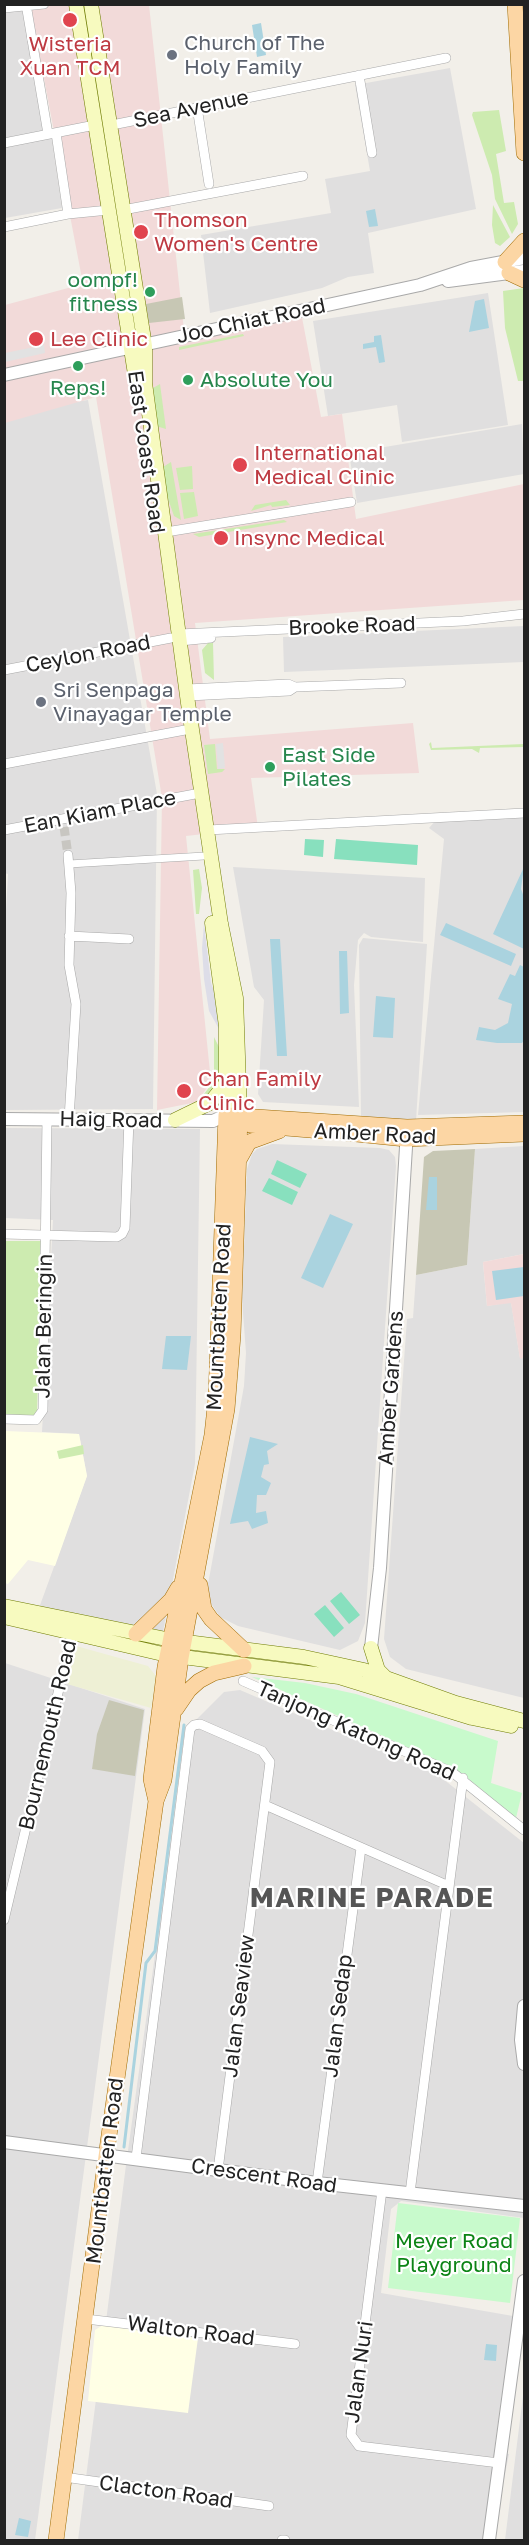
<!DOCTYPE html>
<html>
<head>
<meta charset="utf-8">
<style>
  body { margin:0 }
  #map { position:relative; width:529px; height:2545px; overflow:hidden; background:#f2efe9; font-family:"Golos Text",sans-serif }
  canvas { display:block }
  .frame { position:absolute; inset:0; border:6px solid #222; pointer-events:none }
</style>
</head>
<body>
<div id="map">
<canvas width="529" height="2545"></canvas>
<div class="frame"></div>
</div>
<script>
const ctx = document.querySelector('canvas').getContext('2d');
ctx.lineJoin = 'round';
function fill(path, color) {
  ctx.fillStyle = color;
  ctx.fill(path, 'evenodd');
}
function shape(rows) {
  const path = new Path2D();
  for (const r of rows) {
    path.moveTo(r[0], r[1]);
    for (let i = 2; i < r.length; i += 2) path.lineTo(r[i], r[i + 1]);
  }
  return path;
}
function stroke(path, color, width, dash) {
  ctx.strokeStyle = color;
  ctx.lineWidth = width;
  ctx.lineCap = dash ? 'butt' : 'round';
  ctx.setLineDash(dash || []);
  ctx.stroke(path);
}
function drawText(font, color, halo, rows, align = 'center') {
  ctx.font = font + ' "Golos Text",sans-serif';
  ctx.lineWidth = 4.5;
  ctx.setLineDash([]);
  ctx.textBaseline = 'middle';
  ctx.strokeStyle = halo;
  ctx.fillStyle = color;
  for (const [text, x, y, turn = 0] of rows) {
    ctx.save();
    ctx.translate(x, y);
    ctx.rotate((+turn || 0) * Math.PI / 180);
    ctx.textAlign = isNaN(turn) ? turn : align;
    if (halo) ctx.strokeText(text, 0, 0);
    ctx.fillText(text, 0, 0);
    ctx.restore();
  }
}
const residential = shape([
  [5,5,22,5,52,138,62,208,5,218],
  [450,68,476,209,368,233,374,273,348,277,322,288,210,313,201,235,331,213,325,179,370,171,355,85],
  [488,293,508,425,402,442,397,405,328,416,313,321],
  [88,400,157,794,153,1109,5,1110,4,947,8,874,4,873,4,422,14,412],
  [522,424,524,474,357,503,349,453],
  [524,626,524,662,284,672,283,637],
  [524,817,524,1112,418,1115,444,839,429,828,437,819],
  [233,867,425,878,423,942,371,937,364,933,358,940,354,985,359,1107,263,1102,258,1094,264,1000,254,987],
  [363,938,427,944,416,1121,361,1117,359,945],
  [5,1128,200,1129,195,1464,162,1637,39,1608,87,1476,79,1434,42,1432,53,1220,5,1218],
  [272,1144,380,1148,389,1150,395,1157,396,1166,365,1623,358,1641,340,1650,238,1626,220,1617,208,1599,207,1590,244,1386,246,1353,242,1299,247,1169,252,1154,257,1149],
  [524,1146,524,1254,483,1262,487,1306,511,1302,520,1358,524,1358,524,1698,406,1669,390,1657,384,1639,407,1319,413,1318,416,1275,467,1265,475,1149],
  [5,1663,145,1709,35,2540,5,2540],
  [240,1690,438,1775,524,1843,524,2218,401,2201,391,2209,381,2293,513,2316,494,2451,509,2454,492,2540,78,2540,126,2165,186,1730,224,1692],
  [524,2388,524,2540,505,2540]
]);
const commercial = shape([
  [30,5,149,5,185,340,300,307,321,417,342,414,356,519,524,484,524,600,195,623,210,739,413,723,419,773,251,778,258,828,186,836,211,1082,197,1102,157,1110,162,798,96,397,5,423,5,305,83,284],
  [524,1254,524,1358,520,1359,511,1303,487,1306,483,1262]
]);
const education = shape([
  [5,1431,79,1434,87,1476,55,1566,28,1560,8,1584,5,1583],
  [103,2325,198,2338,188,2413,88,2401,95,2330]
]);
const construction = shape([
  [182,297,185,319,149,323,146,304],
  [475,1149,467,1265,416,1275,424,1157,433,1151],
  [109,1700,144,1710,135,1776,92,1769,97,1734]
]);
const farmland = shape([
  [76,1646,148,1666,156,1676,151,1708,67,1684]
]);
const grass = shape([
  [499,110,506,151,496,154,504,203,514,202,518,224,512,234,495,199,492,175,472,115,473,112],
  [493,205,510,237,500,246,495,243,492,225],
  [524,288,524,381,518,381,505,328,503,291],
  [243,334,244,336,179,350,179,347],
  [160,384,166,429,156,426,153,388],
  [171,462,181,520,174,516,164,487,163,467],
  [192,466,193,489,180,490,176,468],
  [194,492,198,516,184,519,180,493],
  [286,500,290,505,272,507,271,505,251,511,255,505],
  [284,520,287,522,199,537,193,534],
  [208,643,213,643,214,680,205,673,202,650],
  [431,742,432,748,524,744,524,747,480,748,479,753,472,749,431,750,429,744],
  [215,744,217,769,225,769,222,772,208,774,204,745],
  [199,869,202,888,199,914,196,914,193,870],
  [214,1037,219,1047,219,1085,207,1097,204,1094,214,1081],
  [4,1241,41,1241,37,1417,5,1416],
  [83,1445,84,1454,59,1459,57,1451]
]);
const park = shape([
  [252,1677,305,1683,356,1694,498,1741,491,1783,522,1793,516,1818,465,1776,449,1766],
  [398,2203,520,2218,510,2303,388,2288]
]);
const pitch = shape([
  [305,839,324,840,323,857,304,855],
  [336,839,418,845,417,865,334,859],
  [277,1160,307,1174,300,1188,271,1174],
  [269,1178,298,1192,292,1205,262,1191],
  [341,1592,360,1615,349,1624,330,1601],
  [325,1605,344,1628,334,1637,314,1614]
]);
const parking = shape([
  [44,345,45,353,5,362,5,353],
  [223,743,225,768,218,769,216,744]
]);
const plaza = shape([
  [204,924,211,983,217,999,219,1029,209,1011,204,979,202,948]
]);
const water = shape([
  [261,23,266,55,257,57,252,25],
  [375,209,378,226,369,227,366,211],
  [484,299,489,328,469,332,475,301],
  [381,335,385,362,379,363,376,347,363,349,363,344,374,342,374,336],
  [524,867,521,889,524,897,524,949,493,934],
  [446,923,516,954,511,966,440,935],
  [270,939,280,939,287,1056,277,1056],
  [339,951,347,951,349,1013,340,1014],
  [520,965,524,967,524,1040,522,1043,497,1043,476,1040,479,1027,495,1030,508,1023,512,1004,498,999,510,974,515,976],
  [376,996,395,998,393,1038,373,1037],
  [429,1177,437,1177,437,1210,426,1210],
  [330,1214,353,1224,323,1288,301,1278],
  [524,1267,524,1296,496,1300,492,1271],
  [166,1336,191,1336,187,1370,162,1369],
  [250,1437,278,1444,267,1451,269,1464,264,1465,261,1477,271,1483,266,1495,257,1495,256,1513,266,1511,268,1523,252,1529,248,1521,230,1524],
  [486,2344,497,2345,496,2361,484,2360],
  [19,2518,31,2521,28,2537,15,2535]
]);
const stream = shape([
  [124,2147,146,1963,155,1951,184,1725]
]);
const minorTunnel = shape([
  [64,827,68,855]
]);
const pedestrian = shape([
  [69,864,204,856]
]);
const minor = shape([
  [26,4,48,134],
  [4,8,44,4],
  [359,75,372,153],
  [197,107,209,184],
  [112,125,446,58],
  [56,133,68,214],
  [4,143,95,125],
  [123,210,303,176],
  [4,227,68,214,109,210],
  [166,532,351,502],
  [179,634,463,621,524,614],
  [180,641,211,638],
  [4,670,171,638],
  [187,689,288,684,295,687,401,683],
  [188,696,289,691,295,687],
  [4,764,185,730],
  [4,830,195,794],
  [208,830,524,813],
  [68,855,71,893,69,965,76,1004,69,1119],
  [69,936,129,939],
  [4,1234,117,1237,122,1234,125,1228,129,1119],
  [4,1419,36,1420,43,1410,47,1119],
  [243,1681,452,1772,524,1830],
  [265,1805,449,1886],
  [4,1920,73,1630],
  [136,2158,190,1729,194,1725,200,1724,262,1751,270,1762,218,2170],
  [317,2183,361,1848],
  [382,2190,351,2435,359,2446,499,2463],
  [410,2193,463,1778],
  [86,2319,295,2344],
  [64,2477,269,2506],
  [282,2540,285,2540]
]);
const tertiary = shape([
  [448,281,524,271],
  [4,375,420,285,471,268,524,258],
  [4,1119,213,1121,226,1115],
  [371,1648,380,1568,407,1131],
  [524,2006,521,2040,524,2064],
  [4,2142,317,2183,524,2206],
  [489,2540,524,2281]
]);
const secondary = shape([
  [76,4,139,399],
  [91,4,145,346,145,383,188,703,221,924,236,998,240,1115],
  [212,923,226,1026,226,1115],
  [175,1120,210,1103,227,1082],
  [4,1606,171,1640,304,1657,364,1670,456,1703,524,1721],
  [4,1617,167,1655,339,1677,472,1718,511,1726],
  [371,1648,378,1670,386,1678]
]);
const primary = shape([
  [515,4,524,153],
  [505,262,524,241],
  [509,273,524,280],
  [250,1125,322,1131],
  [346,1133,406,1139,524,1134],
  [240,1158,249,1142,279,1131],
  [200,1585,204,1609,211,1619,244,1650],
  [136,1634,171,1600,178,1588],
  [176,1709,189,1690,199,1681,214,1673,244,1666],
  [156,1801,151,1779,165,1667,212,1435,216,1398,226,1115,407,1127,524,1123],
  [56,2540,105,2164,156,1801,164,1780,181,1658,227,1409,233,1335,240,1115]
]);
const markers = [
  [70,20,8,"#e0444e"],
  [172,55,6,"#6b7280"],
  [141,232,8,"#e0444e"],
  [150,292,6,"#2e9e5b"],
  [36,339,8,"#e0444e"],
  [78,366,6,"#2e9e5b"],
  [188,380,6,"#2e9e5b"],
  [240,465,8,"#e0444e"],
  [221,538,8,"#e0444e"],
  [41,702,6,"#6b7280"],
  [270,767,6,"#2e9e5b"],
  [184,1091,8,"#e0444e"]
];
const worshipNames = [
  ["Church of The",184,43],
  ["Holy Family",184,67],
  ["Sri Senpaga",53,690],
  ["Vinayagar Temple",53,714]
];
const healthNames = [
  ["Wisteria",70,44,"center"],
  ["Xuan TCM",70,68,"center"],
  ["Thomson",154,220],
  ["Women's Centre",154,244],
  ["Lee Clinic",50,339],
  ["International",254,453],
  ["Medical Clinic",254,477],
  ["Insync Medical",234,538],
  ["Chan Family",198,1079],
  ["Clinic",198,1103]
];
const streetNames = [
  ["Sea Avenue",191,109,-12],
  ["Joo Chiat Road",251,321,-12],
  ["East Coast Road",146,452,82],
  ["Brooke Road",352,626,-2],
  ["Ceylon Road",88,654,-11],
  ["Ean Kiam Place",100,812,-11],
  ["Haig Road",111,1120,1],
  ["Amber Road",375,1134,3],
  ["Mountbatten Road",219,1317,-87],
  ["Jalan Beringin",44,1326,-89],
  ["Amber Gardens",391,1388,-86],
  ["Tanjong Katong Road",356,1731,24],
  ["Bournemouth Road",48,1735,-77],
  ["Jalan Seaview",239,2006,-83],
  ["Jalan Sedap",338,2016,-83],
  ["Mountbatten Road",105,2171,-83],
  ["Crescent Road",264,2176,8],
  ["Walton Road",191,2331,7],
  ["Jalan Nuri",359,2372,-82],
  ["Clacton Road",166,2492,8]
];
const leisureNames = [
  ["oompf!",138,280,"right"],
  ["fitness",138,304,"right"],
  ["Absolute You",200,380],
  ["Reps!",78,388,"center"],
  ["East Side",282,755],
  ["Pilates",282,779]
];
const parkNames = [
  ["Meyer Road",454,2241],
  ["Playground",454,2265]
];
const districtNames = [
  ["MARINE PARADE",372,1898]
];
fill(residential, '#e0dfdf');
fill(commercial, '#f2dad9');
fill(education, '#ffffe5');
fill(construction, '#c7c7b4');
fill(farmland, '#eef0d5');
fill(grass, '#cdebb0');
fill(park, '#c8facc');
fill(pitch, '#88e0be');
fill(parking, '#e2e2e2');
fill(plaza, '#dddde8');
fill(water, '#aad3df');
stroke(stream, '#aad3df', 3);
stroke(minorTunnel, '#c8c6c1', 9, [9, 4.5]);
stroke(pedestrian, '#a9a9a9', 8);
stroke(minor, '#a9a9a9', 10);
stroke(tertiary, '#a9a9a9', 14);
stroke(secondary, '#707d05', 15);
stroke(primary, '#a06b00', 16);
stroke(pedestrian, '#fff', 7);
stroke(minor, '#fff', 9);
stroke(tertiary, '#fff', 12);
stroke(secondary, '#f7fabf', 14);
stroke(primary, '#fcd6a4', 15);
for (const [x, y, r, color] of markers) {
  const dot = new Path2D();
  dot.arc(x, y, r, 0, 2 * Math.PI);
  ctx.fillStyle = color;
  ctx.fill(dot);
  stroke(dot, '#fff', 2);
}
drawText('21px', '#5b616d', '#fff', worshipNames, 'left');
drawText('21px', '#be3a42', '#fff', healthNames, 'left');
drawText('21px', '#222', '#fff', streetNames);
drawText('21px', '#27864d', '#fff', leisureNames, 'left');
drawText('21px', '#0c8416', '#fff', parkNames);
ctx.letterSpacing = '1.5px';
drawText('bold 27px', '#555', '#fff', districtNames);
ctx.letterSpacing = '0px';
</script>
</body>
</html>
